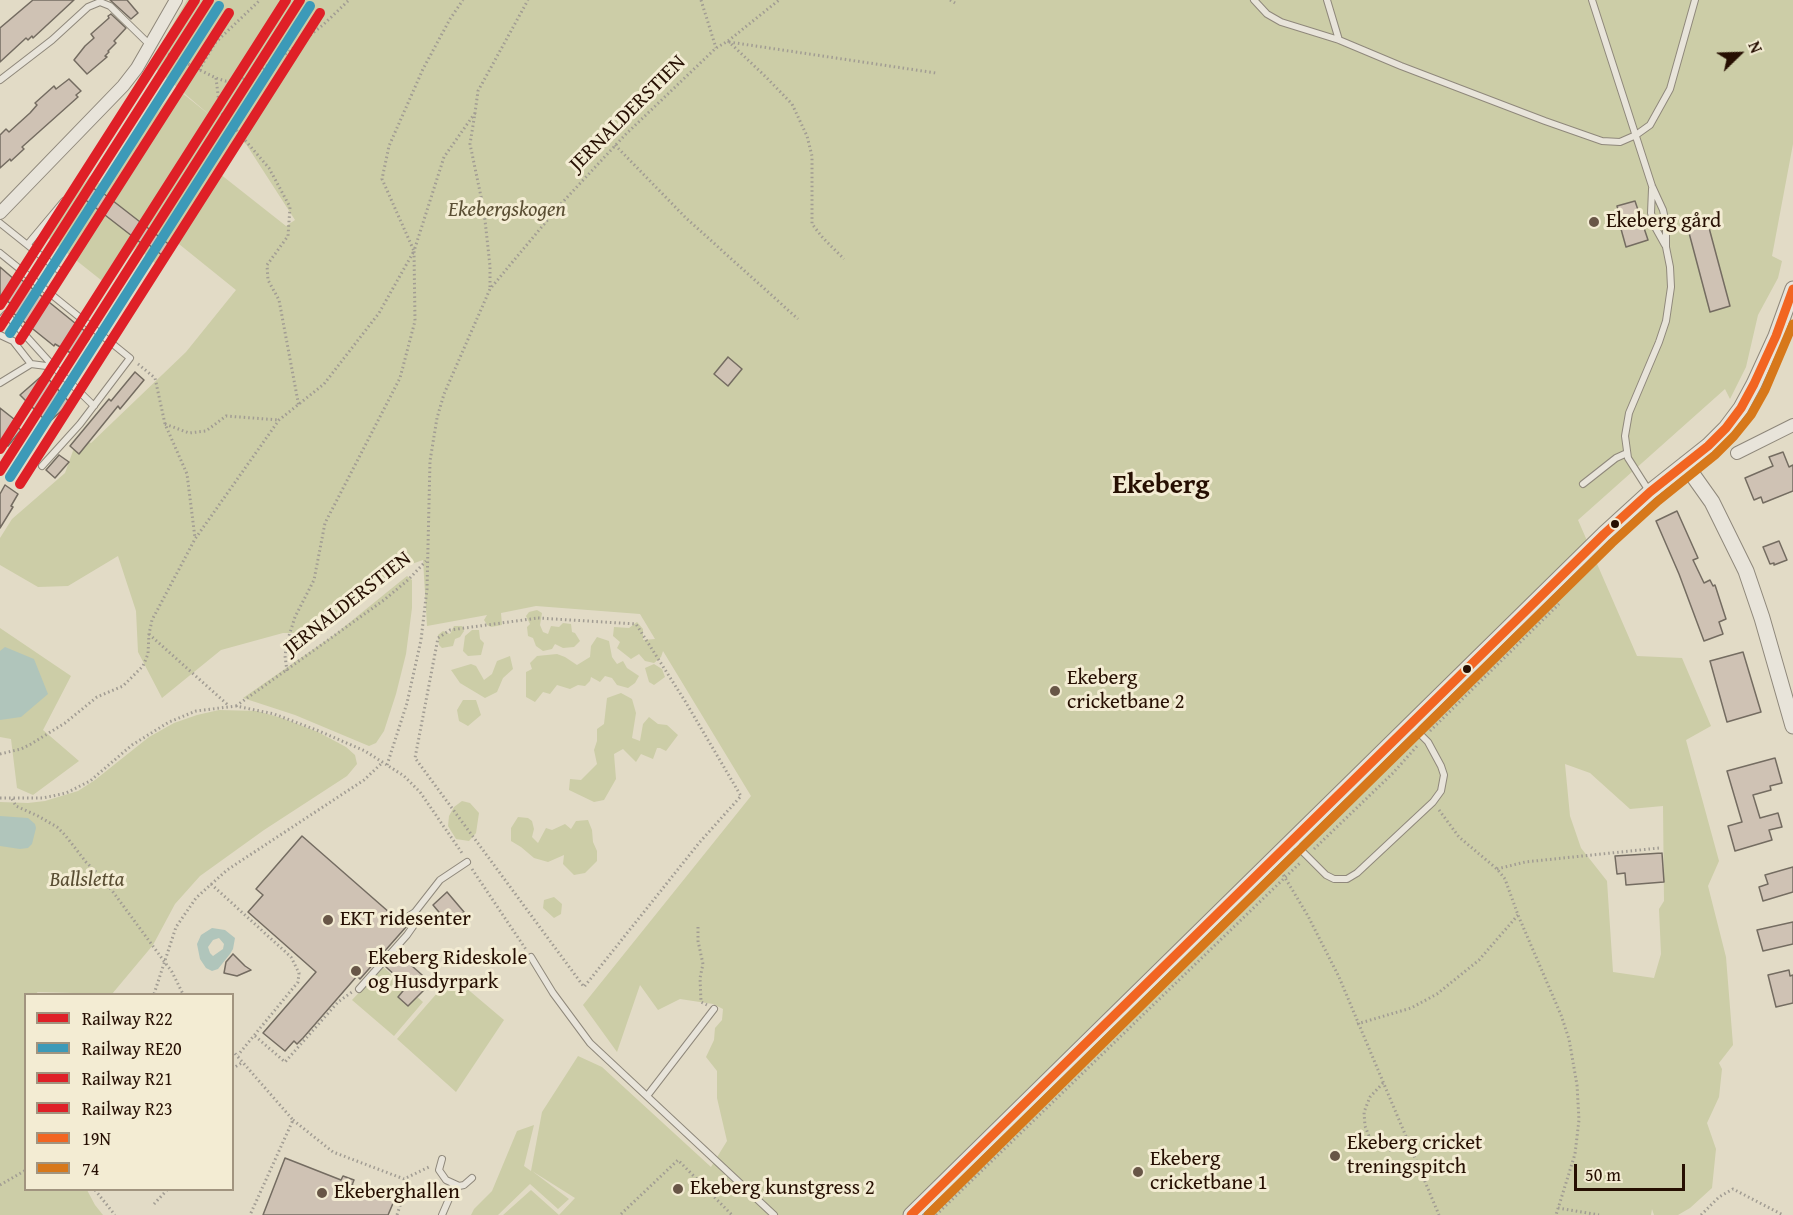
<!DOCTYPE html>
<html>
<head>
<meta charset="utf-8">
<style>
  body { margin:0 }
  #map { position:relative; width:1793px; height:1215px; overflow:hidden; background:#e2dbc6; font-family:"Gentium Book Plus",serif }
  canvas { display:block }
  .legend { position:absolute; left:24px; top:993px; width:210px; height:198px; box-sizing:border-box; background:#f3ecd3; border:2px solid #a1947f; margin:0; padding:8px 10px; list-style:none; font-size:18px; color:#260f02 }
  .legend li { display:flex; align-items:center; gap:12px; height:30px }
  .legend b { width:30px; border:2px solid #a1947f }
  .north { position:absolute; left:1709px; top:24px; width:60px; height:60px; -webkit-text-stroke:4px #f3ecd3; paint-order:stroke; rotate:67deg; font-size:16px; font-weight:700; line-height:24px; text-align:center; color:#260f02 }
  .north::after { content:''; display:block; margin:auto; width:21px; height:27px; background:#260f02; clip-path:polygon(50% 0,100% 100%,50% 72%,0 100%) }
  .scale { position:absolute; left:1574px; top:1164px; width:111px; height:27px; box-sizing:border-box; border:3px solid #260f02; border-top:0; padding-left:8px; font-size:18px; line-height:21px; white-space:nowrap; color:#260f02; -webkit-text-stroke:4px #f3ecd3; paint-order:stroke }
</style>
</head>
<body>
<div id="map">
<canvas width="1793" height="1215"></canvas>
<ul class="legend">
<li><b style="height:8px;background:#df2027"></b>Railway R22</li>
<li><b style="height:8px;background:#3c9ab8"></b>Railway RE20</li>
<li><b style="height:8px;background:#df2027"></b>Railway R21</li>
<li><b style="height:8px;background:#df2027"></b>Railway R23</li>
<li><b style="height:8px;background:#f26522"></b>19N</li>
<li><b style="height:8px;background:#d7781b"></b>74</li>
</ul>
<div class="north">N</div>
<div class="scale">50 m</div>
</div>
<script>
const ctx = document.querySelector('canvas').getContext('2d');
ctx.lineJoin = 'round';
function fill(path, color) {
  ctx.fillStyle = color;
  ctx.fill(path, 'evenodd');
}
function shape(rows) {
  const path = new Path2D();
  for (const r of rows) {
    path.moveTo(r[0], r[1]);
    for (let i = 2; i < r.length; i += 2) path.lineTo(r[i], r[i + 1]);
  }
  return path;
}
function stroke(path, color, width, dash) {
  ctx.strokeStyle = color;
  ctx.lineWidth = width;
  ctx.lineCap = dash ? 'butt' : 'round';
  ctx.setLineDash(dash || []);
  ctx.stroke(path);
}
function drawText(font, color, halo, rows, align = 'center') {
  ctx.font = font + ' "Gentium Book Plus",serif';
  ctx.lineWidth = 6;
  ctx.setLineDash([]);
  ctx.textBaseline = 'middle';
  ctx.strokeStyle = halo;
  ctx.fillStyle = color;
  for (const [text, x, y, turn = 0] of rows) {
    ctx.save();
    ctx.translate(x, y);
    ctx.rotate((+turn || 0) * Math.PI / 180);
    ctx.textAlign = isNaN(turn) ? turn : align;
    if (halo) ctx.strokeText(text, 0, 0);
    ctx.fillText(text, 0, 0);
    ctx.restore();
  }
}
const green = shape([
  [187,0,1793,0,1793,144,1772,256,1782,261,1778,278,1758,315,1746,367,1730,399,1725,389,1578,520,1637,656,1682,658,1711,726,1686,740,1719,861,1708,886,1726,957,1733,1045,1719,1063,1722,1069,1719,1097,1707,1123,1716,1149,1712,1188,1690,1208,1678,1215,1654,1215,1652,1209,1651,1215,503,1215,531,1190,559,1215,575,1198,532,1171,569,1199,558,1209,530,1184,498,1215,471,1215,474,1209,492,1191,517,1131,534,1125,524,1166,531,1171,542,1112,578,1056,602,1067,711,1167,727,1141,717,1098,717,1071,706,1057,714,1040,715,1028,722,1020,723,1009,713,1004,680,999,658,1010,640,985,617,1052,583,1005,751,796,663,651,661,657,654,663,645,661,639,654,631,659,617,648,620,642,613,636,614,627,629,628,637,622,643,629,643,640,655,639,640,614,536,606,501,613,502,625,491,627,487,625,484,620,487,615,427,626,423,560,406,566,321,633,283,633,221,650,162,698,138,652,136,611,118,556,68,586,38,587,0,565,0,538,12,519,65,473,78,437,91,443,186,352,236,290,174,240,156,264,136,247,106,284,43,234,90,176,100,184,176,88,212,117,150,64],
  [240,139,246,144,295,220,286,226,215,170],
  [1565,764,1590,773,1630,809,1663,806,1664,901,1659,909,1661,954,1654,978,1613,972,1607,881,1581,848,1570,816],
  [407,576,412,580,412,608,406,654,396,694,384,731,376,743,369,746,295,715,243,698,334,635],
  [537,610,542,613,540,625,543,632,548,634,551,626,559,627,563,623,571,624,572,632,575,633,580,641,574,647,563,648,555,644,552,649,543,651,536,646,533,638,528,636,527,627,530,624,526,616,529,612],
  [454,626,462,626,464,631,460,637,455,639,453,646,442,648,439,645,438,635,443,631,450,634],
  [0,628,71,676,43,730,79,761,33,795,17,788,11,739,0,737],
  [472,630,479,630,480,639,484,643,481,655,468,656,463,651,465,636],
  [597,637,609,641,612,657,617,664,623,661,627,668,639,676,635,683,628,688,617,685,612,678,605,676,600,682,591,677,590,681,585,686,578,685,570,689,557,685,550,694,543,692,535,702,526,697,526,672,532,669,530,663,537,656,557,654,565,657,577,665,590,657,591,646],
  [510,656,513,669,503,678,497,692,485,698,460,683,451,670,471,664,476,666,484,680,492,674,497,661],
  [654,664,662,669,665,677,654,685,649,682,645,668],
  [621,693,632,699,636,713,632,738,640,741,643,724,649,717,658,724,667,725,678,735,666,751,660,748,657,748,653,759,641,754,636,762,623,749,614,754,616,779,604,800,594,802,569,790,570,779,581,780,597,764,594,750,597,741,597,729,604,724,607,698],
  [463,700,476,700,481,715,468,726,459,721,457,710],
  [219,710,257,711,282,718,318,732,346,747,355,755,357,764,347,776,264,830,200,876,175,904,153,945,112,994,37,992,38,994,26,994,26,1190,87,1190,95,1205,103,1215,0,1215,0,802,28,803,45,801,78,791,95,780,149,737,174,723,197,715],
  [462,801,470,803,479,813,476,833,469,841,456,839,448,826,449,816,454,807],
  [518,817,528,818,532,821,534,829,532,837,538,843,546,828,552,830,565,824,571,829,576,821,588,820,592,830,593,842,597,851,597,861,585,873,574,875,563,864,564,855,548,862,534,858,521,847,511,841,511,828],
  [554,897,562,904,561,914,554,918,543,908,544,900],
  [383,967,423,1002,394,1036,352,1000],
  [452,976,504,1020,456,1092,397,1039]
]);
const water = shape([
  [5,647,34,659,48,694,21,717,0,720,0,651],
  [0,816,28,818,35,824,36,828,32,844,28,848,20,849,0,846],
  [212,928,225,930,235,938,233,949,230,954,218,969,212,971,206,968,200,959,197,944,201,935],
  [219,938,224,944,223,949,213,956,210,953,208,947,213,940]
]);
const building = shape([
  [33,0,74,0,33,38,32,36,28,40,26,38,0,62,0,28,33,0],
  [110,0,127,0,138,13,131,19,110,0],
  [111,14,126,28,114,41,116,43,108,51,109,52,105,56,107,57,87,74,74,60,85,46,94,38,91,34,109,18,108,16,111,14],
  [69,79,81,91,76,95,78,97,22,147,24,149,11,161,10,159,0,168,0,135,6,129,9,132,30,113,37,105,35,103,54,86,56,89,69,79],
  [92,187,97,191,99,190,171,246,163,256,143,240,141,243,83,198,92,187],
  [1635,201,1648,240,1626,247,1616,211,1618,210,1617,206,1635,201],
  [1708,224,1730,306,1710,312,1688,229,1708,224],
  [0,267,15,280,18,277,86,332,84,334,89,339,76,356,55,344,54,346,13,313,14,311,9,308,12,305,0,295,0,267],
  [728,357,742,369,728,386,714,374,728,357],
  [135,372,144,380,120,409,118,406,79,454,70,446,109,399,111,401,135,372],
  [44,374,70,403,48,423,20,395,44,374],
  [0,408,19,423,16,426,21,430,8,446,0,441,0,408],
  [1783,452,1789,467,1793,465,1793,491,1763,503,1761,497,1754,500,1745,478,1773,466,1769,457,1783,452],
  [59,455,69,462,55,478,46,470,59,455],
  [5,485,18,494,11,506,13,507,0,528,0,494,5,485],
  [1677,511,1698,558,1693,560,1704,583,1710,580,1713,586,1715,585,1726,619,1719,622,1723,634,1704,641,1679,574,1656,521,1677,511],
  [1779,541,1787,560,1774,565,1774,563,1770,564,1763,547,1779,541],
  [1743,652,1761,712,1727,722,1710,661,1743,652],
  [1775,758,1782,783,1770,786,1771,790,1753,795,1760,818,1778,813,1782,827,1769,830,1772,840,1735,851,1728,826,1742,822,1727,771,1775,758],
  [302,836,406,927,360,979,357,976,303,1038,297,1044,294,1041,285,1051,263,1033,316,972,248,912,263,895,256,889,302,836],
  [1662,853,1664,882,1626,885,1625,873,1617,874,1615,856,1662,853],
  [1793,867,1793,892,1763,901,1759,887,1768,884,1765,875,1793,867],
  [447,892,464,912,449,924,433,905,447,892],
  [1793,922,1793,944,1763,951,1757,930,1793,922],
  [400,951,414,964,412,966,431,983,408,1006,398,997,407,986,386,967,400,951],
  [233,954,245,966,251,970,237,976,224,973,226,962,233,954],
  [1789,970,1790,976,1793,975,1793,1003,1776,1007,1768,975,1789,970],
  [285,1158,341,1180,343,1176,354,1180,352,1185,394,1201,388,1215,263,1215,285,1158]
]);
const path = shape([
  [701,0,716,48],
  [950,0,955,3],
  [728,41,766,77,792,104,807,136,812,156,812,224,823,238,844,259],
  [729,42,936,73],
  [160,50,216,78,225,81,238,81,259,71,287,53,323,25,349,0],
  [199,70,215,43,260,0],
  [216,78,220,111,269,168,290,207,288,236,267,265,268,280,279,300,299,407],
  [615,145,686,218,798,319],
  [490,287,490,266,484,211,470,144,475,113,478,91,528,0],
  [138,364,155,378,165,424,187,474,195,538],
  [165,424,189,433,206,431,226,416,279,420],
  [538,618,636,624,685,701,741,796,699,843,584,987,415,758,438,638,450,630,538,618],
  [149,634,229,706],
  [287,671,285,656,287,642,295,617,314,580,325,523,400,378,415,321,414,251,444,157,475,113],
  [236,706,384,600,408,580,426,561],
  [1430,731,1559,604],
  [0,754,21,749,31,744,65,723,97,697,123,686,143,666,148,654,149,634,152,620,195,539,279,420,324,384,379,313,414,251,382,179,389,146,423,69,450,19,463,0],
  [387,765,407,703,421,640,427,589,430,461,437,418,444,394,490,289,560,205,625,135,716,48,728,41,779,0],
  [0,798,43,798,66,793,90,781,132,745,169,722,196,711,236,706,274,714,319,731,365,751,387,765,404,776,420,792,462,853],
  [12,799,16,806,38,816,57,827,65,835,86,862,105,881,172,972,183,994],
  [1439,810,1459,837,1497,869,1505,879,1518,915,1561,1015,1569,1039,1577,1085,1579,1120,1575,1154,1556,1215],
  [1314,849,1393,773,1418,745],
  [472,869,527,951],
  [1497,869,1525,862,1659,848],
  [1281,871,1308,916,1339,977,1439,1215],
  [211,884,291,957,299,973,298,982,238,1055],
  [698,927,698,941,703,964,700,978,701,1002,707,1005],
  [154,994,176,927,196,898,227,870,364,780,383,762],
  [1357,1024,1411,1008,1437,994,1479,960,1518,915],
  [255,1036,285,1062,338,1002,352,992],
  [232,1050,293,1120,250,1215],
  [232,1069,243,1062],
  [1383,1083,1370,1097,1364,1112,1365,1126,1369,1136,1378,1145,1390,1150,1411,1150],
  [293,1120,333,1152,404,1179,431,1166],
  [0,1185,26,1170],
  [95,1190,115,1215],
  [154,1204,167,1190],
  [1558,1208,1599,1215],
  [621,1214,678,1160,732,1215],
  [397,1215,409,1178],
  [936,1215,1301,862],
  [1701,1215,1719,1197,1733,1189,1783,1215]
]);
const service = shape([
  [1254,0,1267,14,1281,22,1339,40,1401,66,1545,121,1602,141,1620,142,1636,135,1650,125,1670,89,1695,0],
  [1327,0,1339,40],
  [1592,0,1652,186,1663,210,1666,224,1666,247,1670,267,1671,287,1666,321,1659,342,1629,413,1625,436,1628,458,1649,491],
  [0,80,52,40,88,7,100,2,110,6,150,45],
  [1652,189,1651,213,1655,227,1665,245],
  [0,223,60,271],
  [28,244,64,201],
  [0,253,130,358,80,424,42,466],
  [0,321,6,314,54,367,94,406],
  [0,335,13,341,31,364],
  [0,383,31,364,54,367],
  [1583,484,1616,458,1627,453],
  [1292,841,1326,875,1334,879,1347,879,1357,873,1433,802,1441,791,1444,775,1441,766,1428,742,1410,724],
  [404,919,415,912,440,880,467,862],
  [531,957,553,993,590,1043,774,1215],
  [359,989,407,935,414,925,415,912],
  [647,1096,714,1009],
  [442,1159,439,1170,446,1180,459,1186,464,1185,472,1178],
  [442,1215,455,1185]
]);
const minor = shape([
  [0,213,123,86,137,68,176,0],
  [1737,453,1793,425]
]);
const tertiary = shape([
  [1685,464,1712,502,1746,571,1762,618,1793,726],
  [911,1215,1604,534,1650,492,1708,446,1726,428,1741,408,1754,384,1776,336,1793,289]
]);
const bus1 = shape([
  [911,1215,1604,534,1650,492,1708,446,1726,428,1741,408,1754,384,1776,336,1793,289]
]);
const bus2 = shape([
  [928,1215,1612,543,1658,501,1715,455,1734,436,1751,415,1765,390,1793,324]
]);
const rail1 = shape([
  [0,327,209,0],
  [0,471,300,0]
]);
const rail2 = shape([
  [10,333,219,6],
  [10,477,310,6]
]);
const rail3 = shape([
  [0,305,195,0],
  [0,449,286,0]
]);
const rail4 = shape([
  [20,340,229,13],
  [20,484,320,13]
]);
const markers = [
  [1594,222,6,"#685647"],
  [1615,524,5,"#260f02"],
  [1467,669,5,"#260f02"],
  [1055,691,6,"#685647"],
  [328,920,6,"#685647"],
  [356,971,6,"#685647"],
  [1335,1156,6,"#685647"],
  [1138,1172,6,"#685647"],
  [678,1189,6,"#685647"],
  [322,1193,6,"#685647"]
];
const streetNames = [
  ["JERNALDERSTIEN",628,114,-45],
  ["JERNALDERSTIEN",348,604,-38]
];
const parkNames = [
  ["Ekebergskogen",507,211],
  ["Ballsletta",87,881]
];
const poiNames = [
  ["Ekeberg gård",1606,222],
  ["Ekeberg",1067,679],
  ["cricketbane 2",1067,703],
  ["EKT ridesenter",340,920],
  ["Ekeberg Rideskole",368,959],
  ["og Husdyrpark",368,983],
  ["Ekeberg cricket",1347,1144],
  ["treningspitch",1347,1168],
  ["Ekeberg",1150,1160],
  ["cricketbane 1",1150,1184],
  ["Ekeberg kunstgress 2",690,1189],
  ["Ekeberghallen",334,1193]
];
const districtNames = [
  ["Ekeberg",1161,486]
];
fill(green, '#cccda7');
fill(water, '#b0c5bb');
fill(building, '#cfc2b4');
stroke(building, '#746c61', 1.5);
stroke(service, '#8f887b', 8);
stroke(minor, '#8f887b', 14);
stroke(tertiary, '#8f887b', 17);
stroke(path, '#a19c93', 3, [1.5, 3]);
stroke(service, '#e8e4da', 6);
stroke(minor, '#e8e4da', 12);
stroke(tertiary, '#e8e4da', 15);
stroke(bus1, '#f26522', 9);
stroke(bus2, '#d7781b', 9);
stroke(rail1, '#df2027', 10);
stroke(rail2, '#3c9ab8', 10);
stroke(rail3, '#df2027', 10);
stroke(rail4, '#df2027', 10);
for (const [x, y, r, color] of markers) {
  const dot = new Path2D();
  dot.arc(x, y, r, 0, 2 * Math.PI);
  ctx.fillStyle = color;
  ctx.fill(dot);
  stroke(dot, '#f3ecd3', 2);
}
drawText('21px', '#260f02', '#f3ecd3', streetNames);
drawText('italic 21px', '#5a4e33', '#f3ecd3', parkNames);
drawText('21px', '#260f02', '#f3ecd3', poiNames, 'left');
drawText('bold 27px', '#260f02', '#f3ecd3', districtNames);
</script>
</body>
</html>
